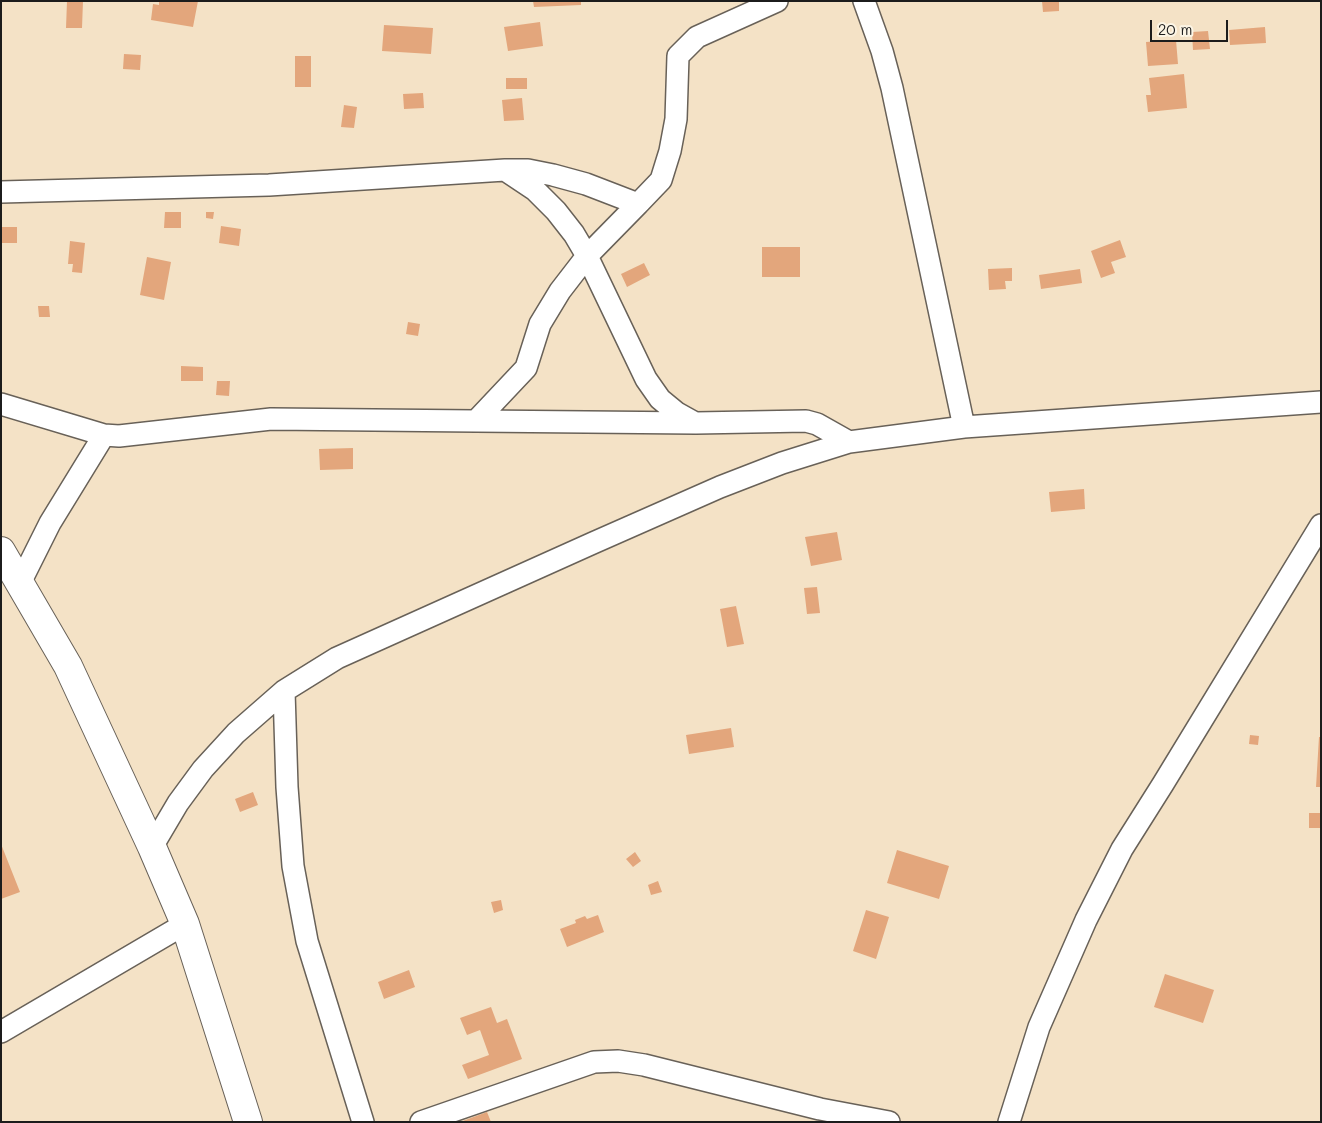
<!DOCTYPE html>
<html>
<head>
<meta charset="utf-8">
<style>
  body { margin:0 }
  #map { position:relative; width:1322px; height:1123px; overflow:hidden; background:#f4e2c6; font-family:Mali,sans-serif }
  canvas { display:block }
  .frame { position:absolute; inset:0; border:2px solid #1c1c1c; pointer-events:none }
  .scale { position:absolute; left:1150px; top:20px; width:78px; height:22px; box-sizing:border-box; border:2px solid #1c1c1c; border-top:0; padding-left:6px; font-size:15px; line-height:18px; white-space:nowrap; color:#1c1c1c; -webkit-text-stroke:4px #fcf5e5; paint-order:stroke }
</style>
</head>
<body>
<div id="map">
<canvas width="1322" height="1123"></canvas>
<div class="frame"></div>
<div class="scale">20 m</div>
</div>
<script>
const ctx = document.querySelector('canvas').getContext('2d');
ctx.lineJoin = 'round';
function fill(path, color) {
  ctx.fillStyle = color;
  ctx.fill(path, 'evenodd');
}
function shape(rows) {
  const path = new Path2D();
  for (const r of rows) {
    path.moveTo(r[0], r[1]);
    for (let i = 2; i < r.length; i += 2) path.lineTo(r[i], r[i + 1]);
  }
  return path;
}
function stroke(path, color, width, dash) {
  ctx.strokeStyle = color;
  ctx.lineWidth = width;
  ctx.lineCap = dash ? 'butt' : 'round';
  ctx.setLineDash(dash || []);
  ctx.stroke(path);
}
const building = shape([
  [67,1,83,1,82,28,66,28],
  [159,1,198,1,193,27,151,20,153,4,159,5],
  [533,1,581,1,581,5,534,7],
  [1042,1,1059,1,1059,11,1043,12],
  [540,22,543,46,508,51,504,27],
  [384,25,433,28,431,54,382,51],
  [1265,27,1266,43,1230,45,1229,30],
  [1208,31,1210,49,1193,50,1192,32],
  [1176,40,1178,64,1148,66,1146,42],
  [124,54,141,55,140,70,123,69],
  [295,56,311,56,311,87,295,87],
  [1184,74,1187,108,1148,112,1146,95,1151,95,1149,78],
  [506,78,527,78,527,89,506,89],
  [423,93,424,108,404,109,403,94],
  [522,98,524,120,504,121,502,100],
  [344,105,357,107,354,128,341,127],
  [165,212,181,212,181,228,164,228],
  [206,212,214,212,213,219,206,218],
  [221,226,241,229,239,246,219,243],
  [1,227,17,227,17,243,1,243],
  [1120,240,1126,257,1111,262,1115,273,1101,278,1091,251],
  [70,241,85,243,82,273,72,272,73,264,68,264],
  [762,247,800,247,800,277,762,277],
  [147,257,171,262,164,300,140,295],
  [644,263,650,275,627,287,621,274],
  [1012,268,1012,281,1005,281,1006,289,989,290,988,269],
  [1080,269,1082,283,1041,289,1039,275],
  [38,306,49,306,50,317,39,317],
  [408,322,420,324,418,336,406,334],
  [181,366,203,367,203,381,181,381],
  [217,381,230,381,229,396,216,395],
  [353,448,353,469,320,470,319,449],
  [1084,489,1085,509,1051,512,1049,492],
  [837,532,842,560,811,566,805,537],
  [817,587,820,613,807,614,804,588],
  [736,606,744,644,727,647,720,609],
  [731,728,734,747,689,754,686,735],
  [1250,735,1259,736,1258,745,1249,744],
  [1319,737,1321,737,1321,787,1316,787],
  [253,792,258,805,240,812,235,799],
  [1309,813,1320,813,1320,828,1309,828],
  [1,844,20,892,1,899],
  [897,850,949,866,939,899,887,883],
  [635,852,641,861,633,867,626,859],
  [658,881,662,892,651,895,648,885],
  [501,900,503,910,494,913,491,902],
  [866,910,889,917,876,959,853,951],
  [598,915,604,932,567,947,560,929,576,923,575,920,585,916,587,919],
  [409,970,415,987,384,999,378,982],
  [1165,974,1214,990,1203,1023,1154,1007],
  [491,1007,497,1023,507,1019,522,1059,468,1079,462,1065,489,1055,480,1030,467,1035,460,1018],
  [487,1112,491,1122,460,1122]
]);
const street = shape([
  [864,1,882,51,892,88,964,427],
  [505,170,535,190,556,211,574,234,587,256,646,379,660,399,677,413,695,423],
  [1,192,269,185,505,170,528,170,553,175,586,184,638,204,587,256,560,291,540,324,526,368,476,421,696,423,806,421,817,424,849,442],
  [638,204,661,180,670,151,676,119,678,56,697,37,777,1],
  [1,404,104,435,119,436,271,419,476,421],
  [20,583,50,523,104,435],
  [284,691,287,787,293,866,307,941,363,1122],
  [152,847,178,803,203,769,236,733,284,691,337,658,593,543,720,487,782,463,849,442,964,427,1321,402],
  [1,1032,185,924],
  [421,1122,594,1062,618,1061,644,1065,820,1109,889,1122],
  [1009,1122,1039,1027,1086,920,1122,849,1163,784,1321,525]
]);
const secondary = shape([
  [1,551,68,666,152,847,185,924,248,1122]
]);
fill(building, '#e3a67c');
stroke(street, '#686158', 24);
stroke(secondary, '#686158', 30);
stroke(street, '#fff', 21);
stroke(secondary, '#fff', 28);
</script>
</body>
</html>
